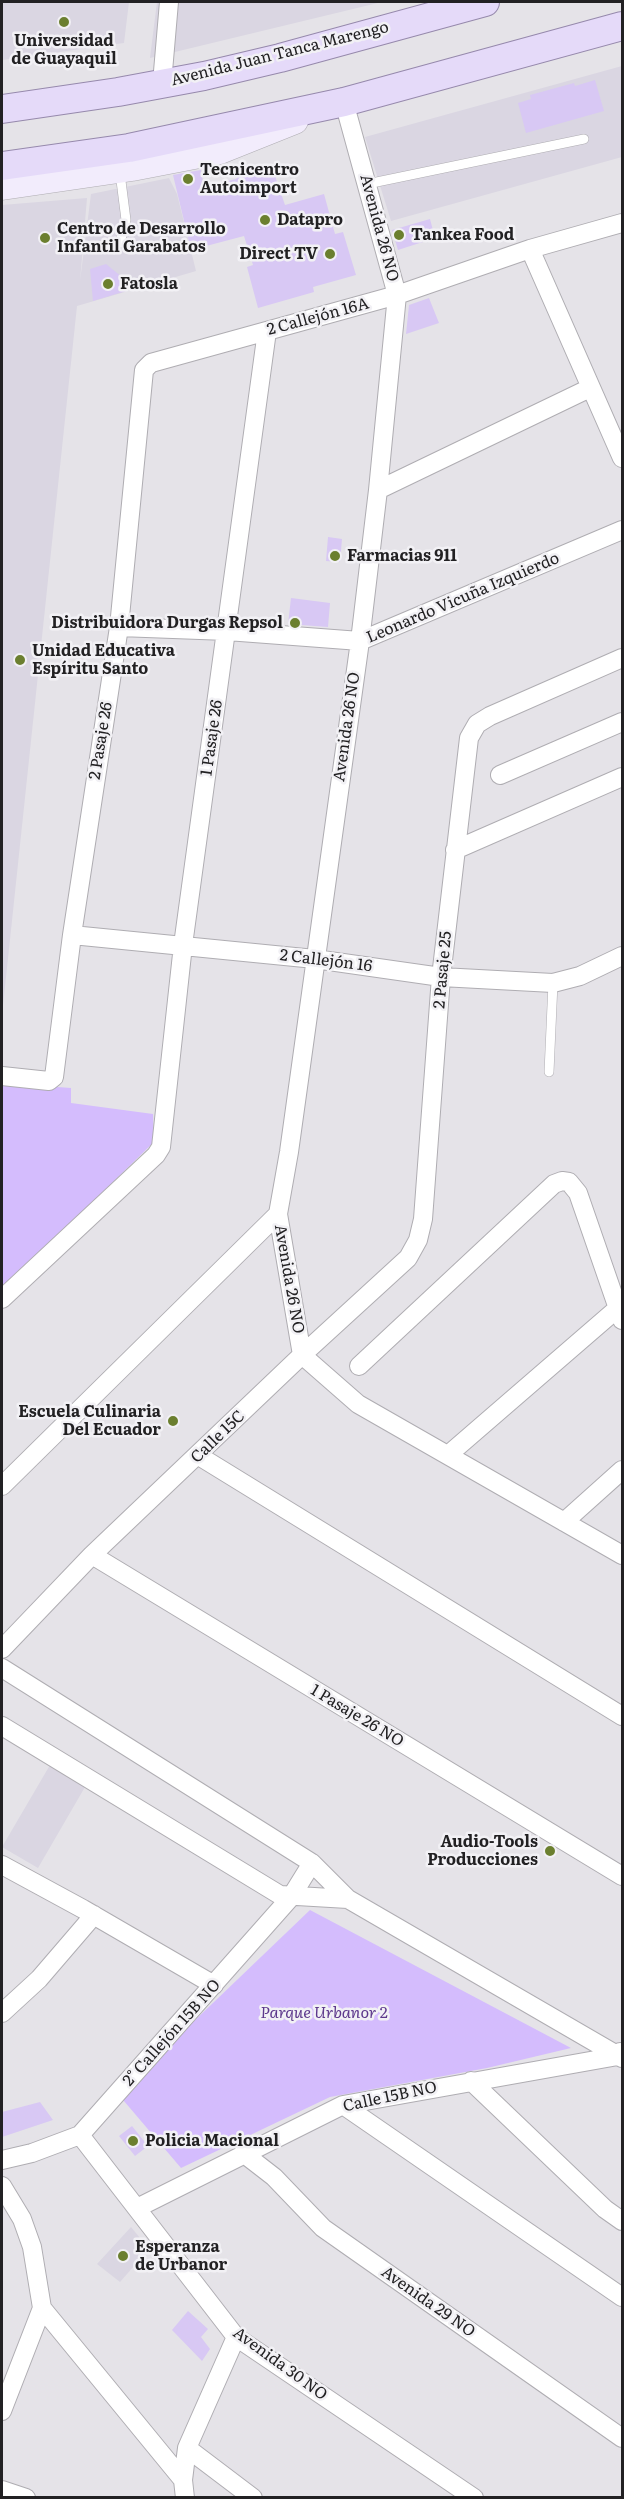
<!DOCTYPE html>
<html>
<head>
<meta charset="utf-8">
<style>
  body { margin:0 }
  #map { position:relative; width:624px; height:2499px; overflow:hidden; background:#e5e3e8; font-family:Literata,serif }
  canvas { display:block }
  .frame { position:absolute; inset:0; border:3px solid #222123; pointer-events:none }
</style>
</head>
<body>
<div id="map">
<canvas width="624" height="2499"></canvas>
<div class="frame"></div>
</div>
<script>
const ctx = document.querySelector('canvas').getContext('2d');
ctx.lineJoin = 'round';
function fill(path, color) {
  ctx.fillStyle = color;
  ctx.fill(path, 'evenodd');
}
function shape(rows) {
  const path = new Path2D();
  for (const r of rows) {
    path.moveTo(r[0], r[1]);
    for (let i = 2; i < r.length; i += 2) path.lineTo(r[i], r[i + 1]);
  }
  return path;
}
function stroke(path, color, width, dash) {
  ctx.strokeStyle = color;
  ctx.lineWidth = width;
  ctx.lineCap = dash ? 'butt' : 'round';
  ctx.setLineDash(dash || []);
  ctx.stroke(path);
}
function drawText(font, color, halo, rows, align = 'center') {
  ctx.font = font + ' Literata,serif';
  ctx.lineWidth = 5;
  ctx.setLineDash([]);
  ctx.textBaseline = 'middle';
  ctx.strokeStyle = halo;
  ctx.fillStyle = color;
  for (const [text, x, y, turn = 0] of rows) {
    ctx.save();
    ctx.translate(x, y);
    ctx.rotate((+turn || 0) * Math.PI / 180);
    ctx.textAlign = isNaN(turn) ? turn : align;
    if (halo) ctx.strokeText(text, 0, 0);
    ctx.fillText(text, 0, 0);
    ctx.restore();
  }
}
const built = shape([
  [2,2,129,2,124,43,2,60],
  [157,2,382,2,150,58],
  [622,66,622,157,391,221,365,137],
  [169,178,177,194,196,271,77,306,2,1015,2,205,87,198,80,281,91,194],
  [50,1765,85,1787,38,1868,2,1847],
  [131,2227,149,2249,120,2282,97,2264]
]);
const green = shape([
  [2,1083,71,1088,71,1103,153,1114,154,1142,2,1290],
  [310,1910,571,2048,487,2068,330,2097,181,2168,118,2094]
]);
const building = shape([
  [595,80,604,111,526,133,518,103,531,99,530,95,574,83,575,86],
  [263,167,273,170,285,205,324,194,335,234,343,232,356,275,313,287,314,292,258,308,247,267,253,265,244,236,191,250,173,175,201,170,204,187,236,179,242,172,255,175],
  [430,219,435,238,398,250,392,230],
  [106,264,122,277,126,291,93,301,90,269],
  [429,298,439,323,406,334,409,305],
  [328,537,342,539,340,562,326,561],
  [291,598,330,603,328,627,288,624],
  [40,2102,53,2120,2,2137,2,2112],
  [132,2126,148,2146,135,2156,119,2136],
  [188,2311,208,2329,201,2337,210,2349,202,2361,172,2330]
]);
const lane = shape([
  [120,173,126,220,120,243],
  [367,184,584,139],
  [549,1072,553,983]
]);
const street = shape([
  [162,83,169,2],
  [344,102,397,295,378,490,360,641,289,1152,278,1214,302,1355,358,1404,622,1555],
  [530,249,622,458],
  [378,490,590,388],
  [119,627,227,631,360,641,622,530],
  [500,775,622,722],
  [455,850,622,777],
  [72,935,315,959,441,977,553,983,580,976,622,956],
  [2,1076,49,1081,54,1077,72,935,119,627,144,370,151,363,397,295,530,249,622,223],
  [2,1299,156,1155,161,1147,183,945,267,331],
  [359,1366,554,1184,562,1181,569,1182,578,1193,622,1320],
  [448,1455,618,1308],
  [199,1456,622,1716],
  [2,1486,278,1214],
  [564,1522,622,1470],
  [92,1555,622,1876],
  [2,1649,92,1555,302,1355,408,1258,418,1240,423,1219,441,977,469,738,477,724,490,716,622,658],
  [2,1668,312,1863,348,1899,622,2058],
  [2,1726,280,1895,348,1899],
  [2,1865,83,1909,214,1985],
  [2,2013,39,1979,94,1915],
  [471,2081,605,2209,622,2221],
  [343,2105,622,2297],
  [80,2135,236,2337,474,2498],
  [243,2153,274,2177,323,2228,622,2438],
  [2,2160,32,2153,80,2135,291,1897,312,1863],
  [2,2186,22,2219,32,2247,42,2308,2,2411],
  [137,2208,343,2105,618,2056,620,2052],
  [42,2308,183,2480],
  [187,2448,253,2498],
  [2,2490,26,2498],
  [185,2498,183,2480,187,2448,236,2337]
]);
const secondary = shape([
  [2,187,132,168,220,151,295,121]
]);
const primary = shape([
  [2,109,118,92,204,76,280,58,485,2],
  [2,166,129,148,344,102,622,26]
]);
const markers = [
  [64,22,6,"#6b7f2f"],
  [188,179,6,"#6b7f2f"],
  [265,220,6,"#6b7f2f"],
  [399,235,6,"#6b7f2f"],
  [45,238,6,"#6b7f2f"],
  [330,254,6,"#6b7f2f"],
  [108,284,6,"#6b7f2f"],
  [335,556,6,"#6b7f2f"],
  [295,623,6,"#6b7f2f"],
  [20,660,6,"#6b7f2f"],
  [173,1421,6,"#6b7f2f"],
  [550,1851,6,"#6b7f2f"],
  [133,2141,6,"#6b7f2f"],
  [123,2256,6,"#6b7f2f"]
];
const poiNames = [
  ["Universidad",64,41,"center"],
  ["de Guayaquil",64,59,"center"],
  ["Tecnicentro",200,170],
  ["Autoimport",200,188],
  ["Datapro",277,220],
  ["Centro de Desarrollo",57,229],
  ["Infantil Garabatos",57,247],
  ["Tankea Food",411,235],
  ["Direct TV",318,254,"right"],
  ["Fatosla",120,284],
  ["Farmacias 911",347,556],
  ["Distribuidora Durgas Repsol",283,623,"right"],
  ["Unidad Educativa",32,651],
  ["Espíritu Santo",32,669],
  ["Escuela Culinaria",161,1412,"right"],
  ["Del Ecuador",161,1430,"right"],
  ["Audio-Tools",538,1842,"right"],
  ["Producciones",538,1860,"right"],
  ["Policia Macional",145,2141],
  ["Esperanza",135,2247],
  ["de Urbanor",135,2265]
];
const streetNames = [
  ["Avenida Juan Tanca Marengo",280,54,-14],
  ["Avenida 26 NO",379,228,75],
  ["2 Callejón 16A",318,317,-15],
  ["Leonardo Vicuña Izquierdo",463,598,-23],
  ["Avenida 26 NO",347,727,-82],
  ["1 Pasaje 26",212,738,-82],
  ["2 Pasaje 26",101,741,-81],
  ["2 Callejón 16",326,961,7],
  ["2 Pasaje 25",443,970,-85],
  ["Avenida 26 NO",289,1279,80],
  ["Calle 15C",218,1437,-44],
  ["1 Pasaje 26 NO",357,1716,31],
  ["2° Callejón 15B NO",172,2033,-48],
  ["Calle 15B NO",390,2097,-12],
  ["Avenida 29 NO",428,2302,35],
  ["Avenida 30 NO",280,2364,36]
];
const parkNames = [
  ["Parque Urbanor 2",324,2013]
];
fill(built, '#dad6e2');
fill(green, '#d4bcfd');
fill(building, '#d8c8f4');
stroke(lane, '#afadb2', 10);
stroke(street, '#afadb2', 20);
stroke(secondary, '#afadb2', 27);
stroke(primary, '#9689ac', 30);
stroke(lane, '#fff', 9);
stroke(street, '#fff', 18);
stroke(secondary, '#f2ecfc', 26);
stroke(primary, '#e5daf9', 28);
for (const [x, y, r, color] of markers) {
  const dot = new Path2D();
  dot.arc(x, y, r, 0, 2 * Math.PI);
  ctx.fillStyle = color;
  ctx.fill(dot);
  stroke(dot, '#f2f1f5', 2);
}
drawText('bold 16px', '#222123', '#f2f1f5', poiNames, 'left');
drawText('16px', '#222123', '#f2f1f5', streetNames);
drawText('italic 16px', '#5d388c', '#f2f1f5', parkNames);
</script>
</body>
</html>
